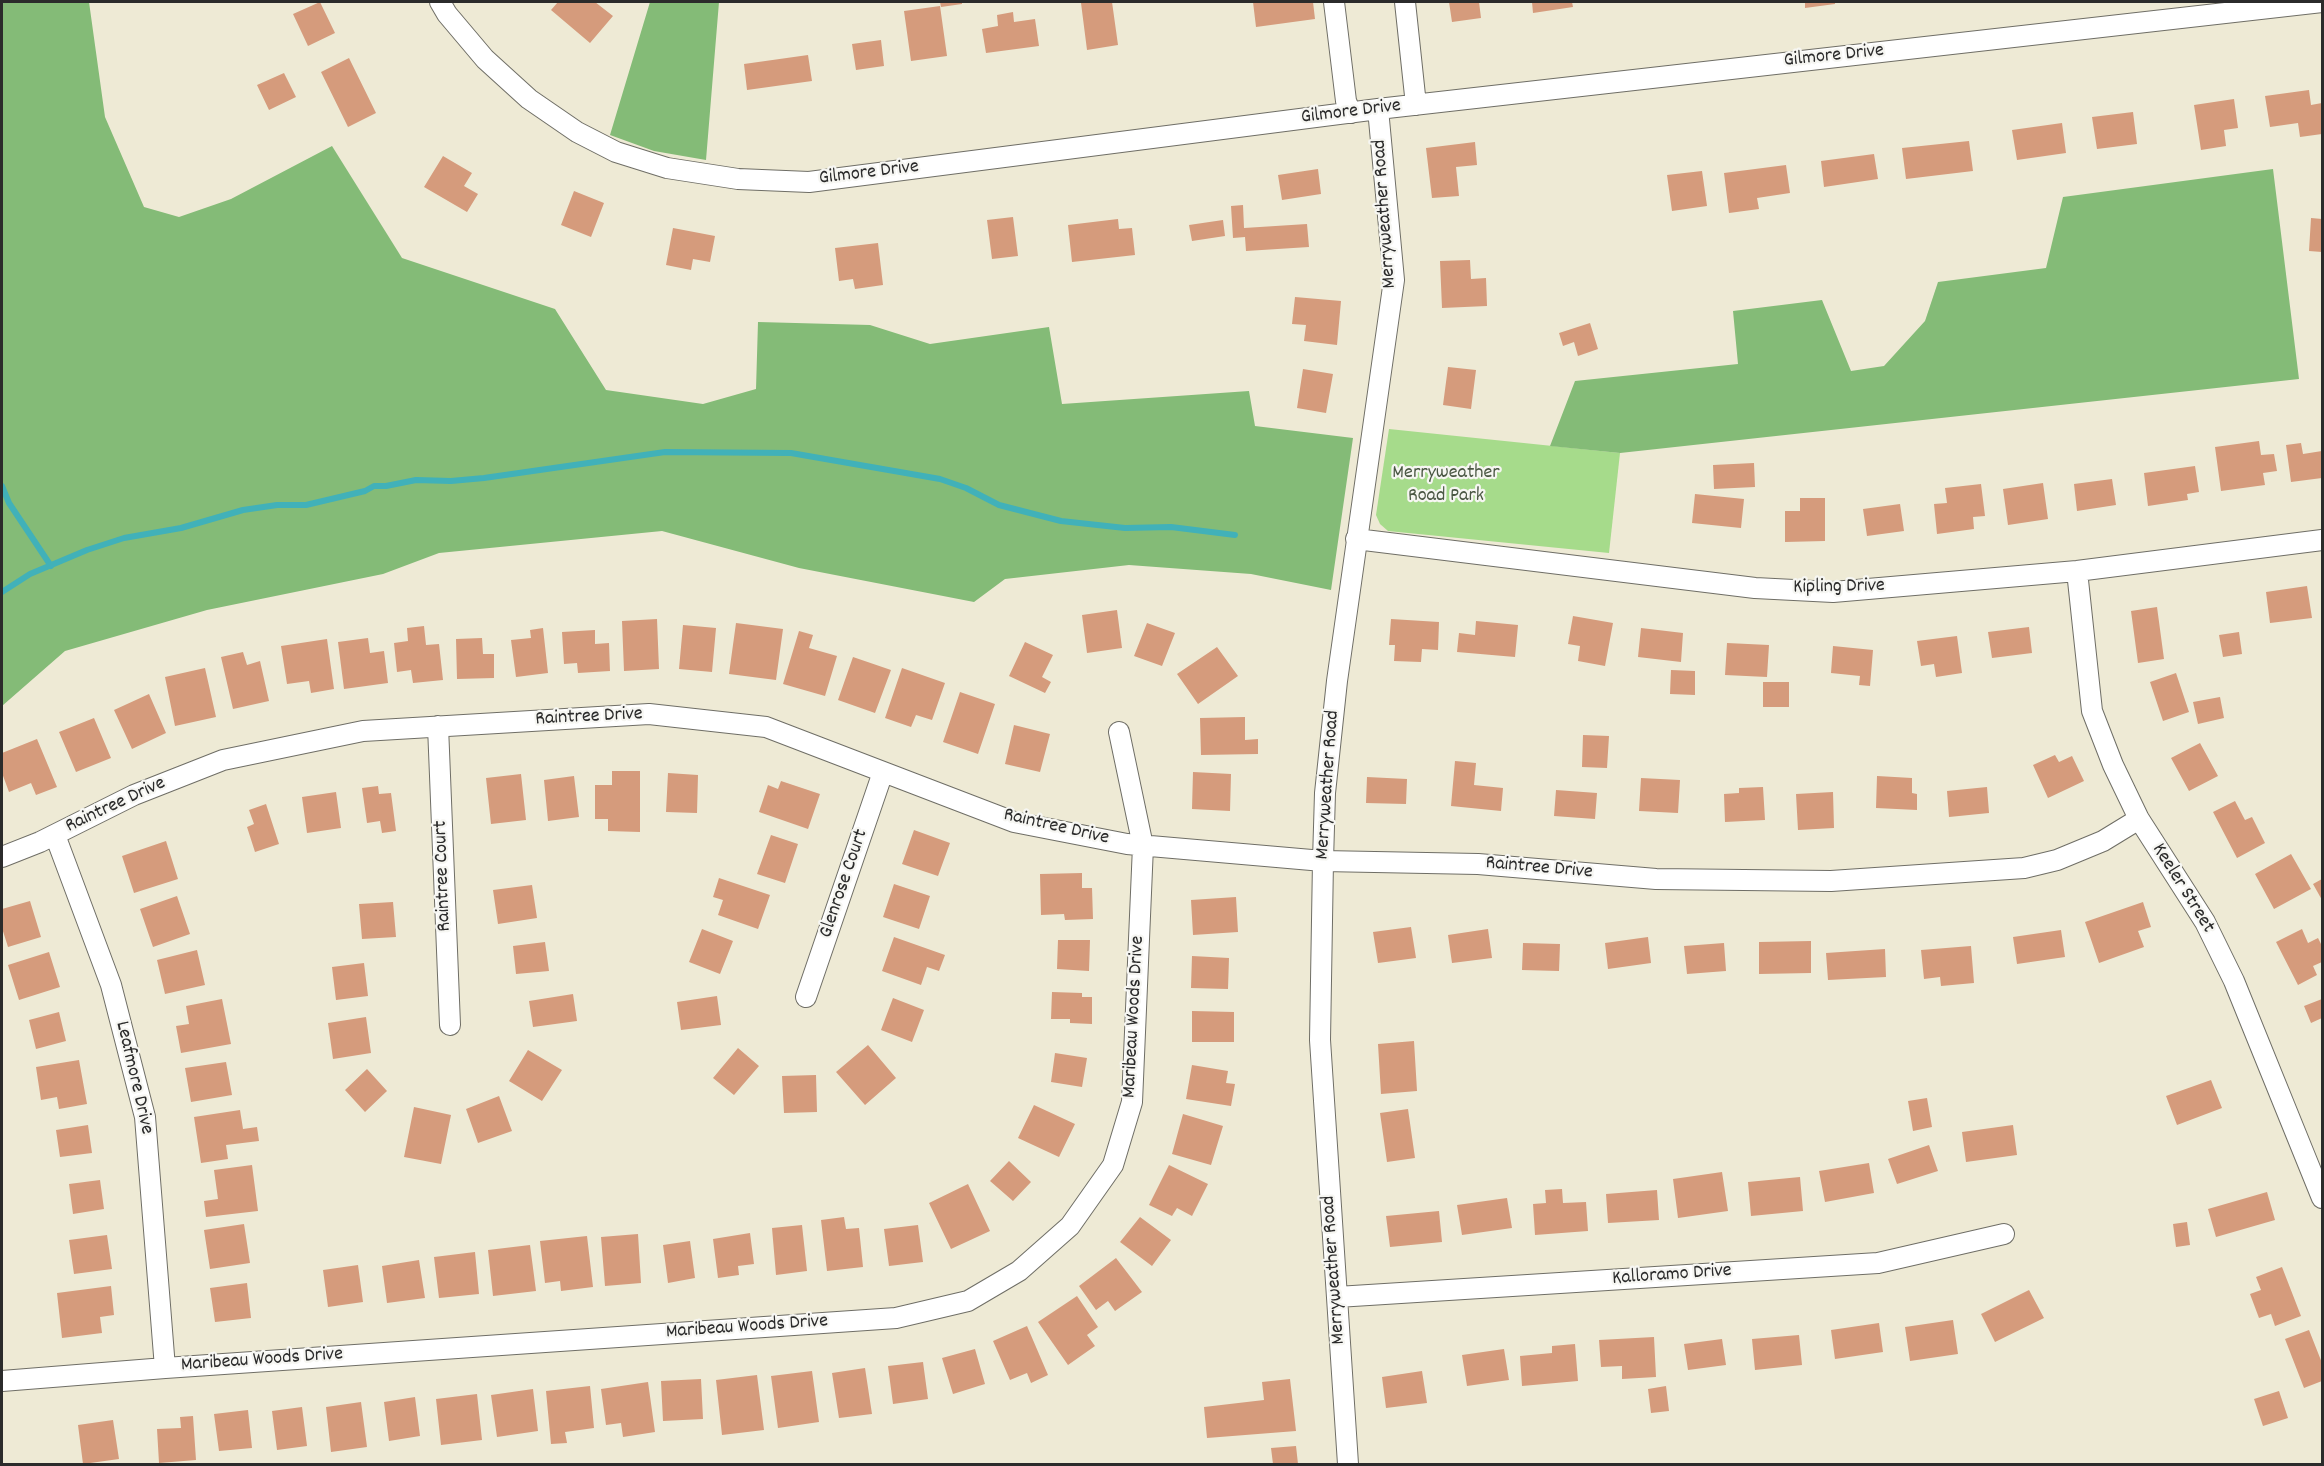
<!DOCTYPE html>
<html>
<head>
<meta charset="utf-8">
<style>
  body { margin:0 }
  #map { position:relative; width:2324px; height:1466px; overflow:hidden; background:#eeead5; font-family:Dekko,sans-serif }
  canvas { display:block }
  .frame { position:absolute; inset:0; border:3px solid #2b2b2b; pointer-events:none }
</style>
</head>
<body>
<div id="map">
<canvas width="2324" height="1466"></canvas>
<div class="frame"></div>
</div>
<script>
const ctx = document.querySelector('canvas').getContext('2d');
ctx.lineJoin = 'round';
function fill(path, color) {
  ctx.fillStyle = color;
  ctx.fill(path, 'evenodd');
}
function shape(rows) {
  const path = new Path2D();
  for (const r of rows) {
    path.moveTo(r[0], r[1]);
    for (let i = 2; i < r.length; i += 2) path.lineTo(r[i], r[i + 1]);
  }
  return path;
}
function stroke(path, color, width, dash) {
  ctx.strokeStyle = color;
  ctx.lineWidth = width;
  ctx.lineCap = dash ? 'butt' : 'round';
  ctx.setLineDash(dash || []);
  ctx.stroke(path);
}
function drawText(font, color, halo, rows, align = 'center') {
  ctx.font = font + ' Dekko,sans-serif';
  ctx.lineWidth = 4.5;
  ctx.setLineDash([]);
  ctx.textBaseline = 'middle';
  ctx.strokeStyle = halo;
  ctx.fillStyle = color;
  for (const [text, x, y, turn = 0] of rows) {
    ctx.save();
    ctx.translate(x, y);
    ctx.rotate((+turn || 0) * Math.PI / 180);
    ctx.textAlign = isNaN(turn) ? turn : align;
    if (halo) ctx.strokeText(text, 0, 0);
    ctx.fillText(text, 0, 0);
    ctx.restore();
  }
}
const green = shape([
  [1389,429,1620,453,1609,553,1388,531,1380,524,1376,515]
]);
const forest = shape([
  [2,2,89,2,105,117,144,207,179,217,231,199,332,146,402,258,555,309,606,390,703,404,756,389,758,322,870,325,930,344,1049,327,1062,404,1249,391,1255,426,1353,438,1331,590,1251,574,1129,565,1005,579,974,602,799,568,662,531,439,553,383,574,207,610,65,651,2,706],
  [650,2,719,2,706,160,654,151,610,135],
  [2273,169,2299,379,1620,453,1550,446,1575,381,1738,364,1733,311,1822,300,1851,371,1884,366,1925,321,1938,282,2046,268,2063,197]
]);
const stream = shape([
  [2,486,9,503,51,566],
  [2,592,30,574,87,550,124,538,181,528,243,510,277,505,306,505,365,491,374,486,386,486,416,480,451,481,484,478,665,452,791,453,940,479,966,488,999,505,1061,521,1125,528,1171,527,1235,535]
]);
const building = shape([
  [320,2,335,33,308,46,293,14],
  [558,2,595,2,613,16,590,43,551,10],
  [940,2,962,2,962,4,941,7],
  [1091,2,1112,2,1118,45,1087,50,1081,3],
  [1253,2,1313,2,1315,19,1256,27],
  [1449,2,1479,2,1481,18,1452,22],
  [1532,2,1572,2,1573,7,1533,13],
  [1805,2,1835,2,1835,4,1805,8],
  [940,6,947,56,911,61,904,11],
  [1013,12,1014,22,1035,19,1039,46,986,53,982,29,998,26,997,15],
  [881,40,884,66,856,70,852,44],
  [808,55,812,81,747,90,744,64],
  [349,58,376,113,348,127,321,72],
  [284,73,296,97,269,110,257,85],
  [2309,90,2311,105,2322,103,2322,134,2300,137,2298,123,2270,127,2265,96],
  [2234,99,2238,128,2224,130,2226,146,2201,150,2194,105],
  [2133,112,2137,144,2097,149,2092,117],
  [2062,123,2066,153,2017,160,2012,130],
  [1969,141,1973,171,1906,179,1902,148],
  [1475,142,1477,165,1456,167,1459,196,1432,198,1426,148],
  [1874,154,1878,179,1824,187,1821,161],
  [443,156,472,173,464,186,478,194,467,212,424,187],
  [1786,165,1790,193,1757,198,1759,209,1729,213,1724,173],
  [1318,169,1321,194,1282,200,1278,175],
  [1702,171,1707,206,1672,211,1667,175],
  [574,191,604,203,591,237,561,225],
  [1243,205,1244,228,1307,224,1309,247,1246,251,1245,237,1233,238,1231,206],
  [1013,217,1018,256,992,259,987,220],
  [2311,218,2322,219,2322,252,2309,251],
  [1118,219,1119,229,1132,228,1135,255,1072,262,1068,225],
  [1223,220,1225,236,1192,241,1189,225],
  [673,228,715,236,710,262,693,259,691,270,666,265],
  [878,243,883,285,855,289,853,279,839,281,835,248],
  [1470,260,1471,279,1486,278,1487,306,1442,308,1440,261],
  [1295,297,1341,301,1337,345,1304,341,1306,325,1292,324],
  [1590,323,1598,349,1578,356,1574,342,1563,346,1559,333],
  [1448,367,1476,370,1471,409,1443,405],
  [1303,369,1333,374,1326,413,1297,408],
  [2259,441,2261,455,2274,454,2277,471,2263,473,2265,485,2221,491,2215,447],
  [2301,443,2303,454,2322,451,2322,478,2291,482,2286,445],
  [1754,463,1755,487,1714,489,1713,465],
  [2195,466,2199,492,2187,494,2188,500,2148,506,2144,473],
  [2112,479,2116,505,2077,511,2074,484],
  [2043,483,2048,519,2008,525,2003,489],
  [1981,484,1985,516,1973,517,1974,529,1937,534,1934,504,1947,503,1945,488],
  [1695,494,1744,499,1741,528,1692,523],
  [1800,498,1825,498,1825,541,1785,542,1785,511,1800,511],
  [1900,504,1904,531,1867,536,1863,509],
  [2307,586,2312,618,2270,623,2266,592],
  [2157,607,2164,659,2138,663,2131,611],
  [1117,610,1122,648,1087,653,1082,615],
  [1573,616,1613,623,1605,666,1578,661,1580,646,1568,644],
  [657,619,659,669,624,671,622,621],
  [1391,619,1439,622,1438,650,1422,649,1421,662,1394,661,1395,645,1389,645],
  [1476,621,1518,625,1515,657,1457,652,1459,633,1475,635],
  [736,623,783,629,776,680,729,674],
  [1147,623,1175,633,1162,666,1134,656],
  [683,625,716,628,712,672,679,669],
  [424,626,426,645,439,644,443,680,413,683,411,670,397,672,394,643,408,641,407,628],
  [2029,627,2032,653,1992,658,1988,632],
  [543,628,548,673,516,677,511,640,531,638,530,630],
  [1641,628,1683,633,1681,662,1638,657],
  [595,630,595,644,609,643,610,671,578,673,577,663,564,664,562,632],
  [799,631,813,635,809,648,837,656,825,696,783,684],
  [2239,632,2242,654,2223,657,2219,635],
  [1957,636,1962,673,1936,677,1934,664,1921,666,1917,641],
  [368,638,370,653,384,651,388,683,344,689,338,642],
  [482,638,483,654,494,654,494,678,457,679,456,639],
  [327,639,334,689,311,693,309,681,287,684,281,646],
  [1025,642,1053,655,1042,677,1051,682,1045,693,1009,676],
  [1727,643,1769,645,1767,677,1725,675],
  [1833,646,1873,650,1870,686,1859,685,1860,676,1831,673],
  [1217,647,1238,676,1198,704,1177,674],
  [243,652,247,665,260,661,269,701,233,709,221,657],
  [853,657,891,670,875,713,838,700],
  [205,668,216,717,175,726,165,677],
  [902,668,945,683,932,720,916,715,911,727,885,718],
  [1671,670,1695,671,1695,695,1670,694],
  [2176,673,2189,712,2163,721,2150,682],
  [1763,682,1789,682,1789,707,1763,707],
  [960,692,995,704,978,754,943,742],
  [149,694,166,733,132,749,114,710],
  [2220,697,2224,718,2198,724,2193,702],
  [1245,717,1245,740,1258,739,1258,754,1201,755,1200,718],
  [94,718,111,758,76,772,59,732],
  [1014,725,1050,734,1040,772,1005,764],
  [1583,735,1609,736,1607,768,1582,767],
  [37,739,57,787,36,795,31,783,9,792,2,773,2,753],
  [2200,743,2218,776,2189,791,2171,758],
  [2055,755,2059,762,2072,756,2084,781,2048,798,2033,765],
  [1455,761,1476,763,1474,785,1503,788,1501,811,1451,806],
  [612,771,640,771,640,832,608,831,608,819,595,819,595,785,612,785],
  [1193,772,1231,774,1230,811,1192,809],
  [668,773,698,775,697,813,666,812],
  [521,774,526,820,491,824,486,778],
  [574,776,579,817,548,821,544,780],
  [1877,776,1912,778,1912,793,1917,794,1917,810,1876,808],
  [1367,777,1407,779,1406,804,1366,803],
  [1641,778,1680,780,1678,813,1639,811],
  [781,781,820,794,808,829,759,812,768,785,778,789],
  [378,786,379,794,391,793,396,831,382,833,380,821,367,823,362,788],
  [1763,787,1765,820,1725,822,1724,794,1739,793,1739,788],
  [1987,787,1989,813,1949,817,1947,791],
  [1556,790,1597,793,1595,819,1554,816],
  [336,792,341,828,307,833,302,797],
  [1833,792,1834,828,1798,830,1796,794],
  [2235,801,2245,820,2252,817,2265,843,2237,858,2213,812],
  [266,804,279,844,255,852,247,827,254,824,249,810],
  [914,830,950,843,938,876,902,864],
  [771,835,798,844,785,883,757,874],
  [166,841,178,879,134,893,122,856],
  [2291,854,2311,889,2274,909,2255,874],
  [1082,873,1082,888,1092,888,1093,919,1065,920,1064,914,1041,915,1040,874],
  [719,878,770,895,758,929,718,915,723,900,713,897],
  [2322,879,2322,900,2313,884],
  [894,884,930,896,919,929,883,917],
  [532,885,537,918,498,924,493,890],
  [177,896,190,934,153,947,140,909],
  [1236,897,1238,932,1193,935,1191,900],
  [30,901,41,937,8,947,2,928,2,909],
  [393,902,396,937,362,939,359,904],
  [2143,902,2151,927,2138,931,2144,947,2099,963,2085,922],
  [1411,927,1416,958,1378,963,1373,932],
  [702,929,733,941,720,974,689,962],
  [1488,929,1492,958,1452,963,1448,935],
  [2302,929,2308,943,2318,938,2322,946,2322,962,2313,966,2317,975,2298,985,2276,942],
  [2061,930,2065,957,2017,964,2013,937],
  [894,937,945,955,939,971,927,967,921,985,882,971],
  [1648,937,1651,963,1608,969,1605,943],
  [1058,940,1090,940,1089,971,1057,969],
  [1811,941,1811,973,1759,974,1759,942],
  [545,942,549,971,516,974,513,946],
  [1523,943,1560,944,1559,971,1522,970],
  [1724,943,1726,971,1687,974,1684,946],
  [1971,946,1974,983,1941,986,1940,977,1924,979,1921,950],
  [1885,949,1886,977,1828,980,1826,953],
  [197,950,205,985,165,994,157,960],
  [49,952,60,987,19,1000,8,965],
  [1192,956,1229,958,1228,989,1191,988],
  [364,963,368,996,336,1000,332,967],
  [1052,992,1082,993,1082,997,1092,997,1092,1024,1070,1023,1070,1019,1051,1019],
  [573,994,577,1021,533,1027,529,1001],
  [717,996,721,1025,681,1030,677,1002],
  [893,998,924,1010,912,1042,881,1030],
  [222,999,231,1044,181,1053,176,1026,189,1024,186,1006],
  [2322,999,2322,1018,2311,1023,2304,1006],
  [1192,1011,1234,1012,1234,1042,1192,1042],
  [59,1012,66,1041,36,1049,29,1020],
  [366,1017,371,1053,333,1059,328,1023],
  [1414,1041,1417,1091,1381,1094,1378,1044],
  [868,1045,896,1078,865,1105,836,1072],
  [738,1048,759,1066,734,1095,713,1078],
  [528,1050,562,1070,542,1101,509,1081],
  [1055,1053,1087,1058,1082,1087,1051,1082],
  [79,1060,87,1104,59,1109,57,1097,41,1100,36,1067],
  [226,1062,232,1095,191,1102,185,1068],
  [1192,1065,1228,1071,1226,1083,1235,1084,1231,1106,1186,1099],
  [367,1069,387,1091,365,1112,345,1090],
  [816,1075,817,1112,784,1113,782,1076],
  [2211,1080,2222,1108,2177,1125,2166,1096],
  [499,1096,512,1131,478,1143,466,1109],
  [1927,1098,1932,1127,1913,1131,1908,1101],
  [1034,1105,1075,1124,1059,1157,1018,1138],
  [414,1107,451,1115,441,1164,404,1157],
  [1408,1109,1415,1158,1387,1162,1380,1113],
  [240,1110,243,1129,257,1127,259,1141,226,1145,228,1159,201,1163,194,1117],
  [1183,1114,1223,1126,1211,1165,1172,1154],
  [88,1125,92,1153,60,1157,56,1130],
  [2013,1125,2017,1155,1966,1162,1962,1132],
  [1929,1145,1938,1171,1897,1184,1888,1159],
  [1009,1161,1031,1182,1013,1201,990,1181],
  [1869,1163,1874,1193,1825,1202,1819,1171],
  [252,1165,258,1211,206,1217,204,1201,218,1199,214,1170],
  [1169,1165,1208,1184,1192,1216,1177,1208,1172,1216,1149,1205],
  [1722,1172,1728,1211,1678,1218,1673,1179],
  [1800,1177,1803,1211,1751,1216,1748,1182],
  [100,1180,104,1209,73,1214,69,1184],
  [968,1184,990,1231,951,1249,929,1203],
  [1562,1189,1563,1203,1586,1202,1588,1231,1535,1235,1533,1204,1546,1203,1545,1190],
  [1657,1190,1659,1220,1608,1223,1606,1194],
  [2267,1192,2275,1220,2216,1237,2208,1209],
  [1507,1198,1512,1228,1462,1235,1457,1205],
  [1439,1211,1442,1242,1390,1247,1386,1216],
  [844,1217,846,1229,859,1228,863,1267,827,1271,821,1220],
  [1140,1217,1171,1240,1152,1266,1120,1242],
  [2187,1222,2190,1245,2176,1247,2173,1224],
  [244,1224,250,1263,210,1269,204,1230],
  [802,1225,807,1271,776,1275,772,1228],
  [918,1225,923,1262,889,1266,884,1229],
  [750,1233,754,1264,738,1266,739,1275,718,1278,713,1239],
  [638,1234,641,1283,605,1286,601,1237],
  [107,1235,112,1269,74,1274,69,1240],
  [587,1236,593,1287,561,1291,560,1281,545,1283,540,1241],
  [690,1241,695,1278,668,1283,663,1245],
  [530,1245,536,1291,493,1296,488,1250],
  [475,1252,479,1294,439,1298,434,1257],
  [1116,1258,1142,1292,1115,1311,1108,1301,1096,1310,1079,1286],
  [419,1260,425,1298,387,1303,382,1266],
  [358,1265,363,1302,328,1307,323,1270],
  [2282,1267,2301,1316,2275,1326,2271,1314,2259,1318,2250,1294,2261,1290,2256,1277],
  [247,1283,251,1318,215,1322,210,1288],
  [111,1286,114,1315,100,1317,102,1333,62,1338,57,1293],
  [2029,1290,2044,1318,1995,1342,1981,1314],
  [1077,1296,1098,1327,1087,1335,1095,1346,1068,1365,1038,1322],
  [1953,1320,1958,1354,1910,1361,1905,1327],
  [1879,1323,1883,1352,1835,1359,1831,1330],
  [1027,1326,1048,1375,1031,1383,1027,1373,1010,1380,993,1341],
  [2309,1330,2322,1363,2322,1381,2304,1388,2285,1339],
  [1799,1335,1802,1365,1755,1370,1752,1339],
  [1654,1337,1656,1377,1622,1379,1622,1366,1601,1367,1599,1340],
  [1722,1339,1726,1365,1688,1370,1684,1344],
  [1575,1344,1578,1381,1522,1386,1520,1356,1552,1353,1552,1346],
  [975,1349,985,1384,953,1394,942,1358],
  [1504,1349,1509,1380,1467,1386,1462,1355],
  [923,1362,928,1399,893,1404,888,1366],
  [865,1368,872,1414,839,1418,832,1373],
  [812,1371,819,1422,778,1428,771,1376],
  [1422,1371,1427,1403,1386,1408,1382,1377],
  [757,1375,764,1430,722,1435,716,1380],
  [701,1379,703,1419,663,1421,661,1381],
  [1290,1379,1296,1431,1207,1438,1204,1407,1264,1400,1262,1382],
  [648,1382,655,1432,623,1437,621,1423,606,1425,601,1389],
  [590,1386,594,1428,565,1432,567,1443,551,1444,546,1391],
  [1666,1386,1669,1411,1651,1413,1648,1389],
  [533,1389,538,1431,497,1437,491,1395],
  [2279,1391,2288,1418,2263,1426,2254,1399],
  [477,1394,482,1440,441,1445,436,1399],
  [415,1397,420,1436,389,1441,384,1402],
  [361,1402,367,1447,331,1452,326,1407],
  [302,1407,307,1446,277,1450,272,1411],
  [248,1410,252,1448,219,1451,214,1414],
  [193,1416,196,1460,159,1463,157,1429,181,1428,180,1417],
  [113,1420,119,1459,83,1464,78,1425],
  [1296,1446,1298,1464,1273,1464,1271,1448]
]);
const minor = shape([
  [440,2,447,14,485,59,529,99,577,132,616,152,667,168,738,179,809,182,1378,109,2322,2],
  [1334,2,1346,101,1351,113],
  [1405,2,1416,105],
  [1356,539,1755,588,1833,592,2077,571,2322,540],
  [2077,571,2092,711,2113,765,2139,819,2205,922,2234,981,2322,1198],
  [438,726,450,1025],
  [55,835,111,985,145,1117,165,1368],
  [2,857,40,842,134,795,223,760,363,731,649,714,766,727,1014,822,1127,844,1323,861,1478,864,1656,879,1831,881,2024,868,2057,860,2103,841,2139,819],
  [806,997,883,772],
  [1337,1297,1878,1263,2004,1234],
  [2,1381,165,1368,896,1318,968,1301,1019,1271,1070,1226,1113,1165,1132,1102,1143,846,1119,732],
  [1348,1464,1320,1040,1323,861,1325,793,1337,681,1394,280,1378,109]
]);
const streetNames = [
  ["Gilmore Drive",1834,57,-6],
  ["Gilmore Drive",1351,113,-7],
  ["Gilmore Drive",869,174,-7],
  ["Merryweather Road",1386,214,-94],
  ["Kipling Drive",1839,588,-1],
  ["Raintree Drive",589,718,-3],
  ["Merryweather Road",1329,785,-86],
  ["Raintree Drive",116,806,-25],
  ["Raintree Drive",1056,828,13],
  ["Raintree Drive",1539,869,5],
  ["Raintree Court",444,876,-92],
  ["Glenrose Court",845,884,-71],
  ["Keeler Street",2182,889,58],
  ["Maribeau Woods Drive",1135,1017,-87],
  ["Leafmore Drive",133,1078,77],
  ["Merryweather Road",1335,1270,-94],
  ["Kalloramo Drive",1672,1276,-4],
  ["Maribeau Woods Drive",747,1328,-4],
  ["Maribeau Woods Drive",262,1361,-4]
];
const parkNames = [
  ["Merryweather",1446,474],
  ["Road Park",1446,497]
];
fill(green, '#a6db8b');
fill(forest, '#84bb77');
stroke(stream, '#41b1b9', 6);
fill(building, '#d59b7c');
stroke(minor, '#6f6e66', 22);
stroke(minor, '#fff', 20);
drawText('20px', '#2b2b2b', '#f6f6f2', streetNames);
drawText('20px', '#4a5743', '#f6f6f2', parkNames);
</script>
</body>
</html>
